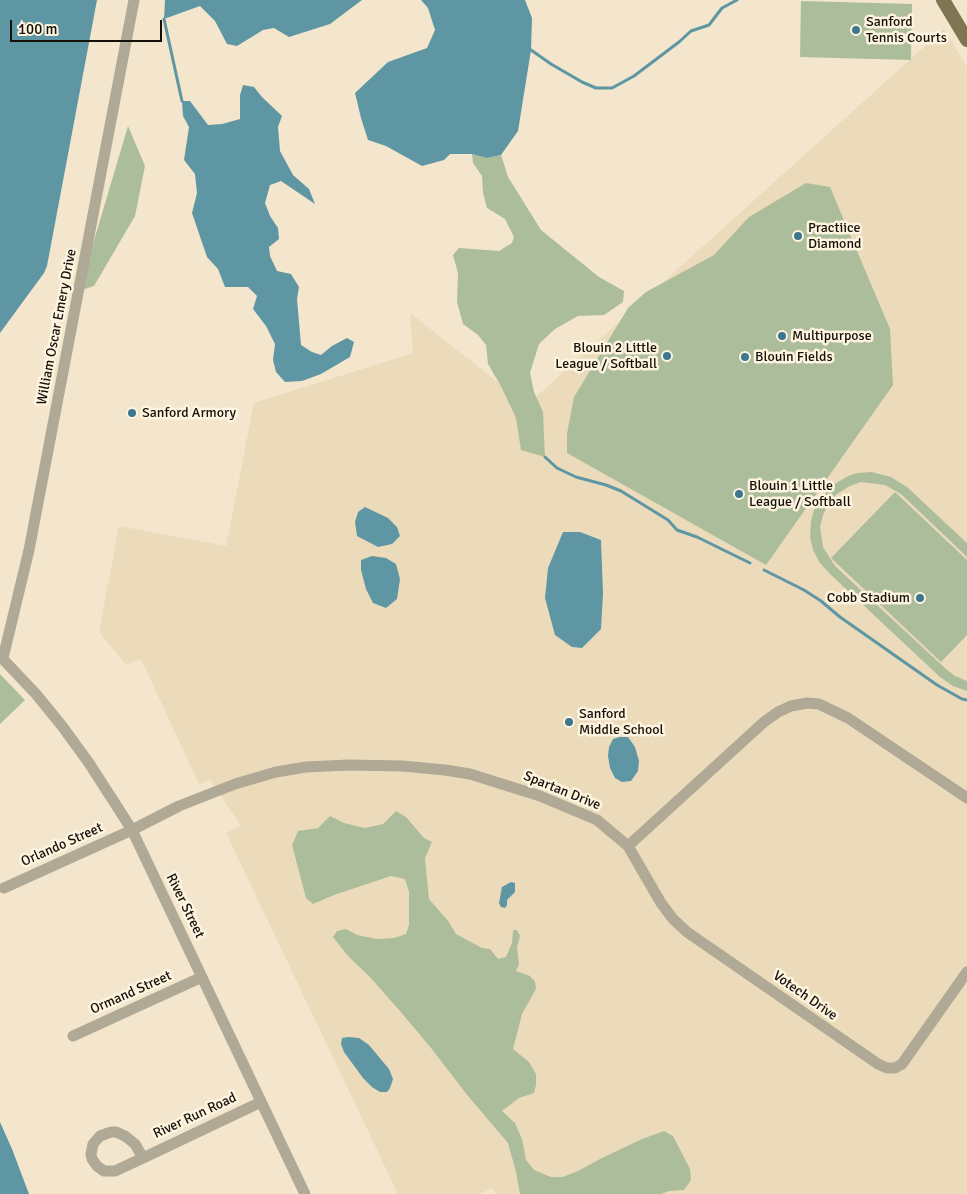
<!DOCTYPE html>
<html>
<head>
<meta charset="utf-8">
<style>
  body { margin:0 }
  #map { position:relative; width:967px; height:1194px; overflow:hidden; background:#f3e6cd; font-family:Signika,sans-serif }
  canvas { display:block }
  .scale { position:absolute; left:10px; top:20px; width:152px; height:22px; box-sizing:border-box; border:2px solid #151008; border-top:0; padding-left:6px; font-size:15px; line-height:18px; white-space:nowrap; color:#151008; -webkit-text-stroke:4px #fef4e0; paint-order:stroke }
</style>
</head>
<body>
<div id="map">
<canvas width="967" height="1194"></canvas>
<div class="scale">100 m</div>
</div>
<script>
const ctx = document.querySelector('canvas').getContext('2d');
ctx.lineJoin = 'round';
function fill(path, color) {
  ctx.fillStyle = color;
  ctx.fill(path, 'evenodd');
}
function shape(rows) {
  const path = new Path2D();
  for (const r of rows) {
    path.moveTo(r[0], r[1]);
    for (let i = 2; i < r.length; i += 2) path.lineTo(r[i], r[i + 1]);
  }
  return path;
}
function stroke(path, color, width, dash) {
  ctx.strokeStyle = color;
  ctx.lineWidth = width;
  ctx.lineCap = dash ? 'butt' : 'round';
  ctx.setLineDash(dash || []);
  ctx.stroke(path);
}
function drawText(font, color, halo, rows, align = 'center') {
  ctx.font = font + ' Signika,sans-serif';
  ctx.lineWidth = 5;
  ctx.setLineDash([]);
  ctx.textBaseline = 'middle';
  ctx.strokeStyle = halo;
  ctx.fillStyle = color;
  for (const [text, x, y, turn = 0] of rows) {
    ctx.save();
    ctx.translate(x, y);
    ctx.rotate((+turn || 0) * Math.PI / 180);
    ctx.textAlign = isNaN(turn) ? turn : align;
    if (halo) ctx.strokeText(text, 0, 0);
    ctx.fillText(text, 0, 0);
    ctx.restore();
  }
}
const built = shape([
  [944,29,967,67,967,1194,496,1194,493,1188,479,1194,398,1194,226,833,241,826,210,780,199,784,141,659,126,665,99,632,119,526,226,546,254,403,413,353,410,313,527,405]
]);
const green = shape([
  [801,1,912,4,911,60,800,57],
  [128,126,145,166,135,216,94,286,79,291],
  [472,154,487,158,501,155,508,177,541,230,599,277,624,291,623,302,604,315,578,316,555,329,539,344,530,373,534,392,543,412,545,457,521,450,516,418,502,388,488,364,486,345,478,335,463,324,457,302,458,273,453,255,459,248,499,251,512,243,514,237,505,219,487,208,483,193,482,176,473,163],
  [806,183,830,187,890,329,893,385,766,565,567,453,567,434,574,397,628,308,646,292,714,255,749,217],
  [872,472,891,477,907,487,967,543,967,557,901,494,885,485,861,482,850,486,837,494,829,502,823,515,820,527,823,547,835,566,946,669,955,676,967,681,967,691,953,686,940,677,829,573,820,563,813,550,810,537,811,521,814,510,822,497,833,485,848,476,857,473],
  [895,492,967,560,967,635,941,662,831,558],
  [0,674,25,700,0,724],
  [396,811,406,817,424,838,432,842,425,858,429,899,448,921,456,934,482,948,490,949,498,959,506,957,512,943,513,930,517,930,520,936,517,947,519,964,516,971,530,976,535,982,536,989,522,1014,513,1049,529,1062,536,1074,536,1085,534,1093,519,1098,502,1111,515,1123,522,1139,526,1160,534,1170,551,1177,563,1177,578,1171,600,1159,642,1139,664,1131,673,1136,690,1169,691,1180,684,1190,669,1191,661,1194,520,1194,516,1172,508,1143,468,1096,431,1048,400,1011,369,976,348,956,333,937,337,931,346,929,357,935,377,939,394,938,406,934,409,925,409,892,405,879,391,876,334,895,313,904,306,898,292,845,298,831,318,828,330,816,344,823,365,828,383,824]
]);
const water = shape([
  [0,0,97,0,47,266,44,273,0,333],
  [165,0,362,0,330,24,289,37,274,28,263,30,237,46,227,44,215,21,200,6,164,19],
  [421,0,525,0,532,18,531,50,518,131,501,155,487,158,472,154,450,154,444,160,422,166,386,146,368,140,361,118,355,93,388,62,427,48,435,30,428,8],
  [243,85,254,87,262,97,282,116,278,127,280,151,293,175,309,189,315,204,281,181,270,185,265,203,270,216,278,228,279,239,269,247,270,256,277,271,291,274,299,287,297,299,301,345,312,352,321,355,332,346,347,338,354,342,350,357,321,374,302,381,285,382,276,372,273,360,275,344,266,326,253,309,257,296,248,287,225,287,218,269,207,257,192,213,197,193,195,174,184,160,189,127,183,116,182,101,190,101,208,125,222,124,240,119,240,95],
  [365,507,388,518,397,527,400,536,392,544,378,547,357,536,355,522,358,512],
  [563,532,580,532,601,540,603,594,601,629,582,648,572,647,555,635,545,598,548,568],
  [372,556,386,558,396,564,400,579,397,599,386,608,373,603,366,589,361,570,361,560],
  [619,737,628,737,635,747,639,761,638,771,631,781,622,782,615,778,610,768,608,756,609,747,613,739],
  [511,882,515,883,515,892,507,900,507,905,505,908,501,907,499,903,502,887],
  [348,1037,359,1038,369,1045,389,1069,393,1079,390,1088,387,1092,380,1092,372,1087,363,1078,344,1052,341,1044,342,1038],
  [0,1122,12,1149,29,1194,0,1194]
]);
const stream = shape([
  [164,19,182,101],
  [531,50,551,64,582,82,596,88,612,88,634,76,679,42,691,31,709,25,722,8,737,0],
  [545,457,557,468,576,477,606,485,621,491,668,520,677,530,697,537,750,563],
  [764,570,804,590,821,601,840,617,937,685,962,699,967,700]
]);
const minor = shape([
  [0,656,36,694,62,726,89,763,132,830,305,1194],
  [3,658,29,550,134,0],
  [628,846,764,722,778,712,791,706,807,703,819,704,848,718,967,798],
  [4,888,132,830,179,806,235,784,276,772,306,767,349,765,402,766,445,770,470,774,540,796,597,820,628,846,661,903,673,919,687,932,878,1064,887,1068,895,1068,902,1064,967,972],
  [73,1036,202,977],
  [111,1132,116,1132,125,1136,135,1144,143,1158,115,1171,104,1171,97,1166,92,1159,91,1154,93,1144,100,1136,111,1132],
  [143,1158,261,1102]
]);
const major = shape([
  [943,0,967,40]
]);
const markers = [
  [856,30,5,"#3c768f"],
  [798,236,5,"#3c768f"],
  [782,336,5,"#3c768f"],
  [667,356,5,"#3c768f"],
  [745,357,5,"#3c768f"],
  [132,413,5,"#3c768f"],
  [739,494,5,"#3c768f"],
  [920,598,5,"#3c768f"],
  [569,722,5,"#3c768f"]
];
const poiNames = [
  ["Sanford",866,22],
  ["Tennis Courts",866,38],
  ["Practiice",808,228],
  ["Diamond",808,244],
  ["Multipurpose",792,336],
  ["Blouin 2 Little",657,348,"right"],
  ["League / Softball",657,364,"right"],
  ["Blouin Fields",755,357],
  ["Sanford Armory",142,413],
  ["Blouin 1 Little",749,486],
  ["League / Softball",749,502],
  ["Cobb Stadium",910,598,"right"],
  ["Sanford",579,714],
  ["Middle School",579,730]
];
const streetNames = [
  ["William Oscar Emery Drive",57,327,-79],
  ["Spartan Drive",562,791,22],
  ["Orlando Street",62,845,-24],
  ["River Street",185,906,64],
  ["Ormand Street",131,993,-24],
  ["Votech Drive",805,996,35],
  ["River Run Road",195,1116,-25]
];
fill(built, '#ecdbbb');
fill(green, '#acbd9b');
fill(water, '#5e97a3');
stroke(stream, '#5e97a3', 3);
stroke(minor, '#afa996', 11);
stroke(major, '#807552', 14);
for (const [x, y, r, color] of markers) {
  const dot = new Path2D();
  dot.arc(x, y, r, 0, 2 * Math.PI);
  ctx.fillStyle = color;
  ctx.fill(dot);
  stroke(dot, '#fef4e0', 2);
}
drawText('14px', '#151008', '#fef4e0', poiNames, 'left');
drawText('14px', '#151008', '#fef4e0', streetNames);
</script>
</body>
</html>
